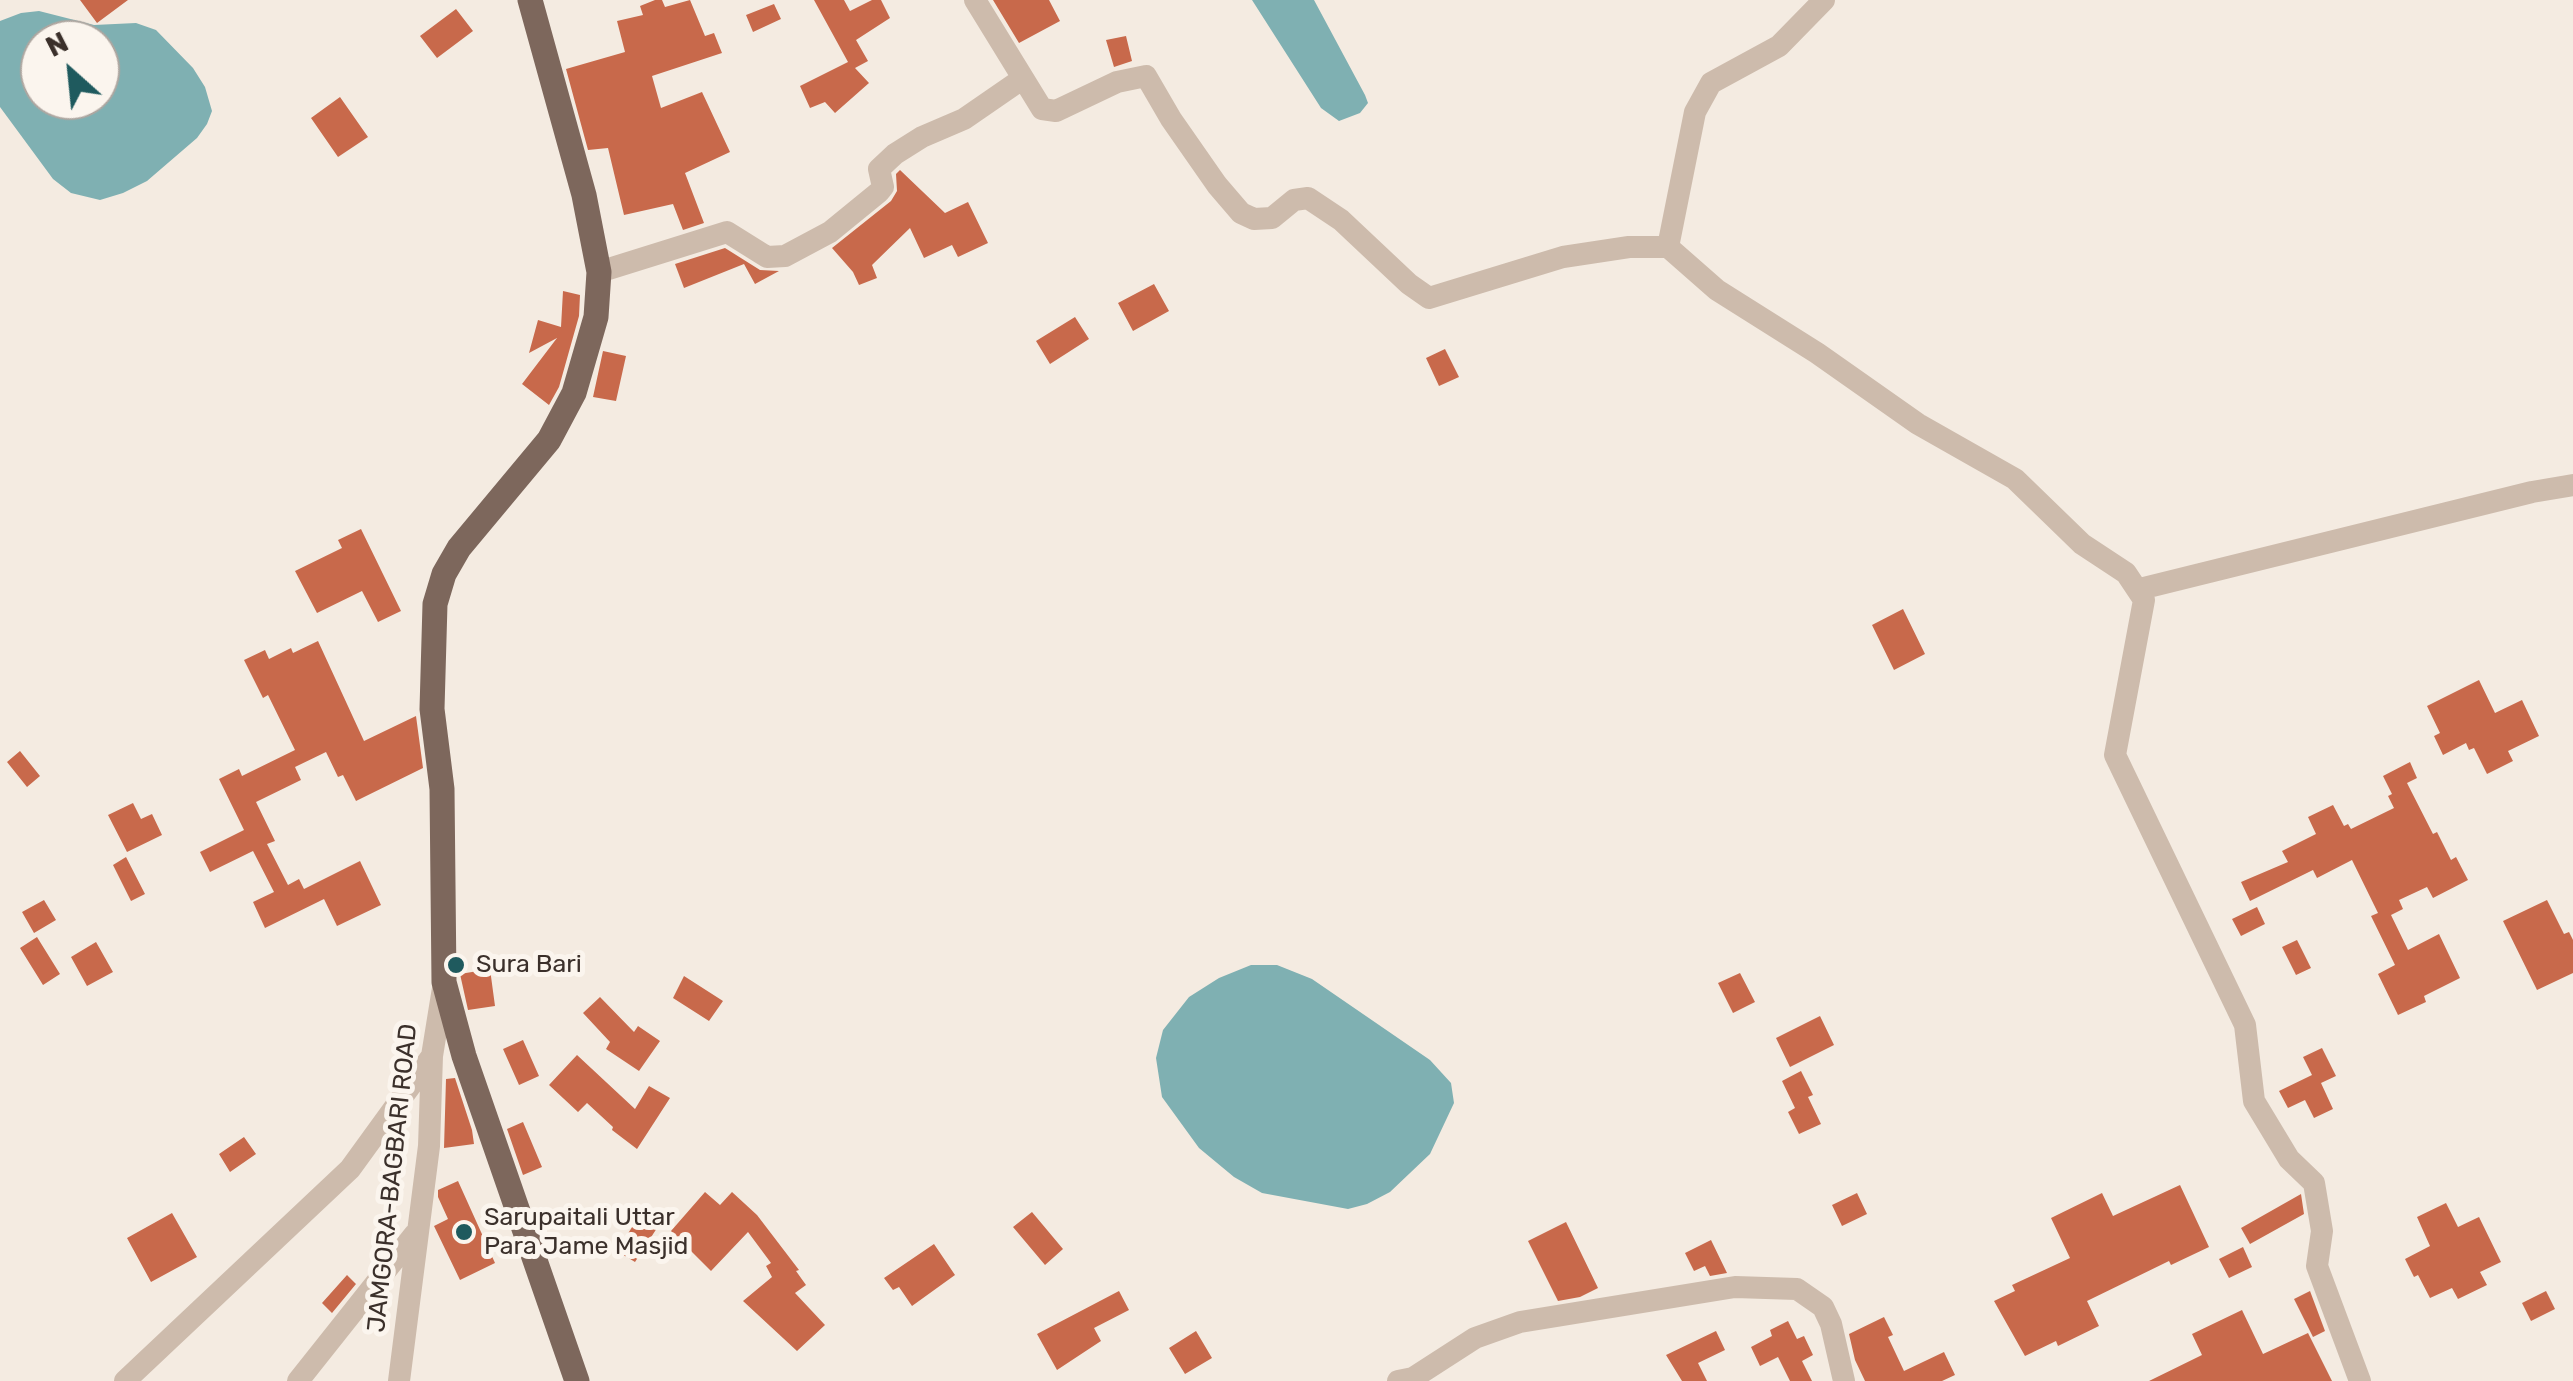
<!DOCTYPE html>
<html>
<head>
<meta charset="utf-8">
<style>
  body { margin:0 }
  #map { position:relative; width:2573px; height:1381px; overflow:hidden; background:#f4ebe1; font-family:Rubik,sans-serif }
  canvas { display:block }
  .north { position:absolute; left:20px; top:20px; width:100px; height:100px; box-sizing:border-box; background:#fbf5ee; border:2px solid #aea6a0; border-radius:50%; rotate:333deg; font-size:28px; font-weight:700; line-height:40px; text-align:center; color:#3b302b }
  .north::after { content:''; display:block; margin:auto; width:35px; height:45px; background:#1f5a5e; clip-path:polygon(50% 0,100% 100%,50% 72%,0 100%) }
</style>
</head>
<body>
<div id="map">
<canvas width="2573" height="1381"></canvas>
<div class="north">N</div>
</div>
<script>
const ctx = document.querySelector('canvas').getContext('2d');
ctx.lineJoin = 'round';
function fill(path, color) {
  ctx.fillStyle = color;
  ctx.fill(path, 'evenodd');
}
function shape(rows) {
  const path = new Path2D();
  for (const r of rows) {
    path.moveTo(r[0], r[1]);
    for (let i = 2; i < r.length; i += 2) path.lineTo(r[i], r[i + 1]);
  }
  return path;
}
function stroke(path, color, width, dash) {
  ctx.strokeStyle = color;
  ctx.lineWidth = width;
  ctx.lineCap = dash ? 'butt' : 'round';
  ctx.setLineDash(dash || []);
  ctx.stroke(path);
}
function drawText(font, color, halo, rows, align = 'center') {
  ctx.font = font + ' Rubik,sans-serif';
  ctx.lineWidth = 10;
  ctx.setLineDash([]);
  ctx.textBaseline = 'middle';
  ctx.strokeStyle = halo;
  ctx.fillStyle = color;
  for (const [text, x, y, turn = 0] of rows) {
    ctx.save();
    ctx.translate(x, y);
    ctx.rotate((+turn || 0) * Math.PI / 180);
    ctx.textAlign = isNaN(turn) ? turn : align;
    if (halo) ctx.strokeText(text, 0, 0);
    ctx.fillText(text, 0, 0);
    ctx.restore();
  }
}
const water = shape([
  [1252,0,1314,0,1365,95,1368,103,1360,113,1339,121,1321,108],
  [39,11,94,25,136,23,156,30,193,68,205,87,212,111,207,124,197,138,147,181,123,193,100,200,71,193,53,179,0,107,0,21,21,13],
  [40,40,100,40,100,100,40,100],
  [1251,965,1277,965,1312,979,1430,1060,1451,1083,1454,1103,1430,1154,1390,1192,1367,1204,1348,1209,1262,1193,1234,1177,1199,1148,1162,1097,1156,1058,1163,1030,1189,997,1219,978]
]);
const building = shape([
  [80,0,128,0,97,23],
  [655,0,662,0,665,7,690,0,705,36,714,33,722,53,652,76,661,108,702,92,730,152,685,173,704,223,683,230,673,204,624,215,608,148,588,150,566,69,625,52,617,21,643,15,640,6],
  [814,0,844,0,850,11,872,0,881,0,890,18,856,40,868,61,855,68,869,83,835,113,825,102,810,108,800,86,848,62],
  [993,0,1049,0,1060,21,1019,43],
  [774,4,781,19,753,32,746,15],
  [456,9,473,31,437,58,420,36],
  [1126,36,1132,61,1114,67,1106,40],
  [340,97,368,137,338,157,311,118],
  [900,170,945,213,968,202,988,243,958,257,952,245,924,258,910,228,872,265,877,278,859,285,853,272,832,248,891,201,897,191,896,174],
  [725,248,760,270,779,271,755,284,744,264,684,288,675,264],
  [1154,284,1169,311,1133,331,1118,303],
  [563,291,580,295,579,316,559,387,549,405,522,384,557,338,529,353,538,320,561,327],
  [1075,317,1089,339,1050,364,1036,341],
  [1445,349,1459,377,1439,386,1426,358],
  [603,351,626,356,616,401,593,397],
  [361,529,401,611,378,622,362,591,317,613,295,571,342,548,338,540],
  [1903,609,1925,654,1894,670,1872,625],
  [318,641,364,741,416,716,423,768,356,801,343,775,338,777,326,752,295,767,301,780,256,802,275,841,267,844,288,885,299,879,304,889,360,861,381,905,337,926,324,899,265,928,253,902,274,892,253,851,210,872,200,852,244,830,219,779,239,769,242,776,295,750,268,695,263,698,244,660,265,650,269,659,291,648,293,653],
  [2479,680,2495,713,2522,700,2539,736,2508,751,2513,761,2487,774,2474,748,2469,750,2466,743,2443,755,2434,736,2440,733,2427,706],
  [20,751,40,776,27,787,7,762],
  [2410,762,2417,778,2407,783,2433,834,2437,832,2451,860,2456,857,2468,880,2433,898,2427,887,2399,900,2403,909,2391,915,2408,950,2439,934,2460,978,2424,996,2426,1002,2398,1015,2378,974,2395,965,2371,916,2378,913,2352,860,2317,878,2313,870,2250,901,2241,882,2288,862,2282,851,2316,834,2308,817,2333,805,2344,826,2348,824,2351,829,2394,808,2388,796,2392,794,2383,776],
  [133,803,141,819,152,814,162,835,127,852,108,815],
  [126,857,145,894,131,901,113,865],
  [44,900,56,920,34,933,22,912],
  [2547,900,2564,934,2569,932,2573,940,2573,973,2537,990,2503,921],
  [2257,907,2265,924,2241,936,2232,919],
  [37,937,60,974,43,985,20,948],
  [2297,940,2311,968,2296,975,2282,947],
  [96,942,113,972,87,986,71,957],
  [490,969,495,1006,468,1010,460,974],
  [1740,973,1755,1002,1733,1013,1718,983],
  [684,976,723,1001,709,1021,673,998],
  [600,997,634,1032,638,1026,660,1041,639,1071,606,1049,610,1042,583,1013],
  [1820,1016,1834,1045,1790,1067,1776,1038],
  [523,1040,539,1076,519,1085,503,1049],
  [2322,1048,2336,1076,2321,1083,2333,1109,2314,1118,2305,1100,2288,1108,2279,1091,2312,1075,2303,1057],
  [577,1055,635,1109,649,1086,670,1098,637,1149,612,1130,613,1127,587,1103,578,1112,549,1085],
  [1801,1071,1813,1095,1808,1097,1821,1124,1799,1134,1788,1112,1795,1108,1782,1081],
  [455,1078,472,1130,474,1144,444,1148,446,1079],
  [523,1122,542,1167,523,1175,507,1129],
  [244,1137,256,1154,230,1172,219,1154],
  [458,1181,495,1263,460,1280,434,1226,448,1219,438,1197,438,1190],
  [2180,1185,2209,1247,2171,1265,2169,1261,2087,1301,2099,1326,2058,1346,2056,1341,2025,1356,1994,1301,2015,1291,2012,1285,2070,1258,2051,1218,2102,1193,2113,1216],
  [705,1192,720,1205,732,1192,757,1215,799,1270,796,1271,806,1285,795,1293,825,1325,797,1351,743,1301,772,1277,766,1266,771,1263,748,1232,711,1271,671,1231],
  [1857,1193,1867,1214,1842,1226,1832,1205],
  [2301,1194,2304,1214,2250,1244,2241,1228],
  [2446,1203,2458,1227,2479,1217,2501,1262,2480,1272,2487,1285,2458,1299,2452,1288,2430,1298,2418,1275,2414,1277,2405,1259,2430,1246,2417,1217],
  [1032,1212,1063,1249,1045,1265,1013,1227],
  [172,1213,197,1257,151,1282,127,1238],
  [639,1216,657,1228,635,1262,617,1251],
  [1566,1222,1598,1288,1580,1297,1558,1301,1528,1241],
  [1711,1240,1727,1273,1710,1276,1705,1266,1694,1271,1685,1253],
  [934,1244,955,1275,912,1306,899,1287,893,1290,884,1278],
  [2243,1247,2252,1267,2229,1278,2219,1259],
  [347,1275,356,1284,332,1313,322,1303],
  [1119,1291,1129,1310,1094,1328,1101,1341,1057,1370,1037,1334],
  [2310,1291,2325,1331,2313,1337,2294,1299],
  [2546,1291,2555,1309,2531,1321,2522,1303],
  [2242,1310,2263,1354,2308,1333,2332,1381,2149,1381,2202,1355,2192,1334],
  [1884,1317,1893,1335,1888,1337,1904,1371,1944,1352,1955,1375,1942,1381,1865,1381,1855,1360,1849,1334],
  [1788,1321,1797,1339,1804,1336,1813,1355,1802,1361,1812,1381,1790,1381,1778,1357,1760,1366,1751,1347,1772,1336,1770,1330],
  [1196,1331,1212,1358,1185,1374,1169,1348],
  [1716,1331,1725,1350,1698,1363,1707,1381,1682,1381,1666,1355]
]);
const minor = shape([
  [975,0,1042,109,1056,111,1117,82,1146,76,1171,119,1217,185,1241,213,1254,219,1272,218,1294,200,1308,198,1341,220,1409,284,1429,298,1563,257,1629,247,1668,247,1717,290,1817,353,1918,424,2015,479,2082,544,2126,573,2144,600,2115,755,2245,1025,2254,1101,2289,1159,2314,1183,2322,1231,2317,1266,2360,1381],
  [1668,247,1695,112,1711,83,1779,46,1824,0],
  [599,272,727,232,767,257,785,256,830,232,879,192,883,187,879,169,895,154,922,137,964,119,1022,79],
  [2140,589,2532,492,2573,485],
  [125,1381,350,1169,432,1056],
  [298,1381,414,1235],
  [399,1381,429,1146,432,1056,444,982],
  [1398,1381,1413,1378,1475,1338,1520,1322,1735,1287,1797,1289,1823,1307,1831,1324,1844,1381]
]);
const major = shape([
  [530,0,584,195,599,272,596,317,574,393,549,440,459,548,444,574,435,604,432,709,442,789,444,982,464,1056,577,1381]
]);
const markers = [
  [456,965,10,"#1f5a5e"],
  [464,1232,10,"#1f5a5e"]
];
const poiNames = [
  ["Sura Bari",476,965],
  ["Sarupaitali Uttar",484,1218],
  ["Para Jame Masjid",484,1247]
];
const streetNames = [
  ["JAMGORA-BAGBARI ROAD",393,1178,-84]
];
fill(water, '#7fb0b2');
fill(building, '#c8694b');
stroke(minor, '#cdbbac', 22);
stroke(major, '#7d675c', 25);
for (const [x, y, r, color] of markers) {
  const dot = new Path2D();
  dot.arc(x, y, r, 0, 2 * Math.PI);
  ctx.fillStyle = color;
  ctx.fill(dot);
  stroke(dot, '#fbf5ee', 4);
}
drawText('25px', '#3b302b', '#fbf5ee', poiNames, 'left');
drawText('25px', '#3b302b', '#fbf5ee', streetNames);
</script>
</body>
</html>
